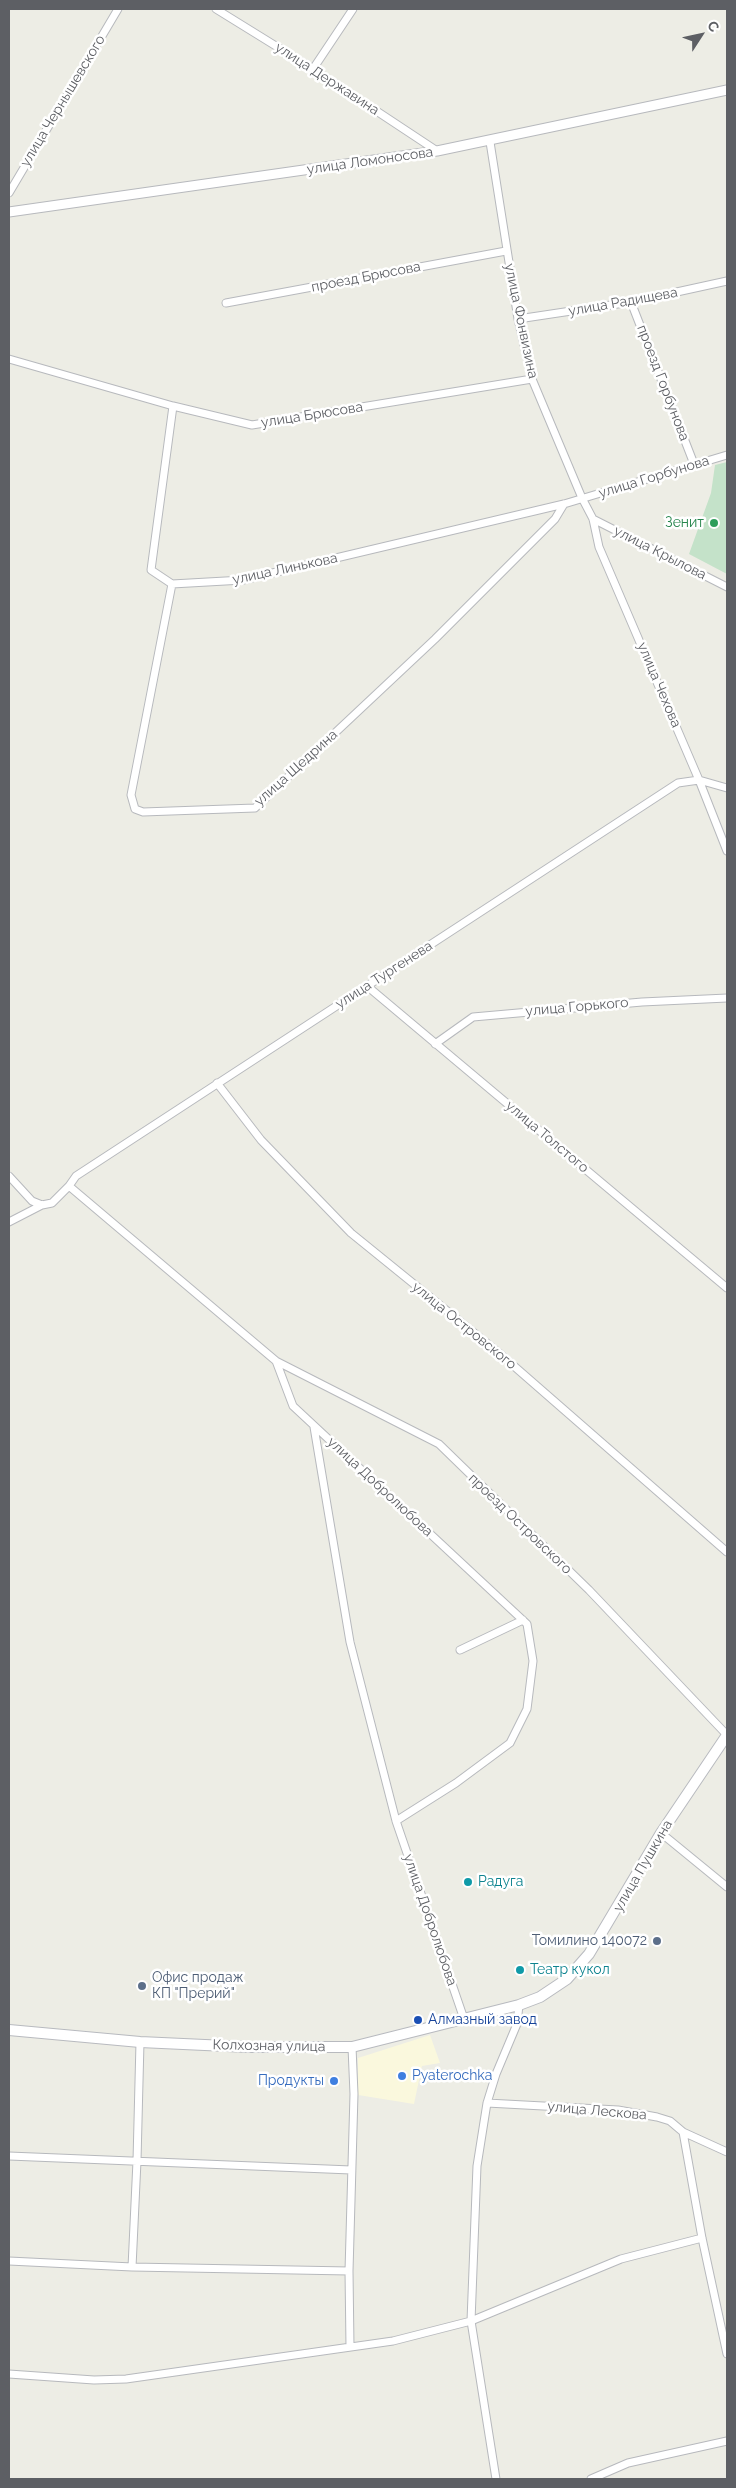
<!DOCTYPE html>
<html>
<head>
<meta charset="utf-8">
<style>
  body { margin:0 }
  #map { position:relative; width:736px; height:2488px; overflow:hidden; background:#edede5; font-family:Raleway,sans-serif }
  canvas { display:block }
  .frame { position:absolute; inset:0; border:10px solid #5d5f64; pointer-events:none }
  .north { position:absolute; left:676px; top:10px; width:50px; height:50px; -webkit-text-stroke:4px #fff; paint-order:stroke; rotate:55deg; font-size:14px; font-weight:700; line-height:20px; text-align:center; color:#5d5f64 }
  .north::after { content:''; display:block; margin:auto; width:18px; height:22px; background:#5d5f64; clip-path:polygon(50% 0,100% 100%,50% 72%,0 100%) }
</style>
</head>
<body>
<div id="map">
<canvas width="736" height="2488"></canvas>
<div class="frame"></div>
<div class="north">С</div>
</div>
<script>
const ctx = document.querySelector('canvas').getContext('2d');
ctx.lineJoin = 'round';
function fill(path, color) {
  ctx.fillStyle = color;
  ctx.fill(path, 'evenodd');
}
function shape(rows) {
  const path = new Path2D();
  for (const r of rows) {
    path.moveTo(r[0], r[1]);
    for (let i = 2; i < r.length; i += 2) path.lineTo(r[i], r[i + 1]);
  }
  return path;
}
function stroke(path, color, width, dash) {
  ctx.strokeStyle = color;
  ctx.lineWidth = width;
  ctx.lineCap = dash ? 'butt' : 'round';
  ctx.setLineDash(dash || []);
  ctx.stroke(path);
}
function drawText(font, color, halo, rows, align = 'center') {
  ctx.font = font + ' Raleway,sans-serif';
  ctx.lineWidth = 5;
  ctx.setLineDash([]);
  ctx.textBaseline = 'middle';
  ctx.strokeStyle = halo;
  ctx.fillStyle = color;
  for (const [text, x, y, turn = 0] of rows) {
    ctx.save();
    ctx.translate(x, y);
    ctx.rotate((+turn || 0) * Math.PI / 180);
    ctx.textAlign = isNaN(turn) ? turn : align;
    if (halo) ctx.strokeText(text, 0, 0);
    ctx.fillText(text, 0, 0);
    ctx.restore();
  }
}
const commercial = shape([
  [430,2035,440,2063,422,2066,414,2104,358,2095,358,2058]
]);
const green = shape([
  [727,462,727,574,689,554,711,493,715,465]
]);
const minor = shape([
  [216,9,313,69,437,151],
  [313,69,353,9],
  [490,142,518,319,532,379,582,498,593,519,599,547,699,780,727,851],
  [9,193,118,9],
  [631,302,694,464],
  [226,303,506,251],
  [518,319,631,302,727,281],
  [9,359,173,406,252,425,532,379],
  [173,406,151,570,172,584,243,580,564,504,727,455],
  [593,519,727,587],
  [172,584,131,795,135,809,143,812,255,808,435,639,555,519,564,504],
  [367,986,727,1288],
  [435,1044,473,1017,642,1002,727,998],
  [217,1083,261,1140,351,1233,499,1353,727,1552],
  [9,1176,32,1201,42,1205,52,1203,69,1186],
  [9,1222,42,1205],
  [276,1361,439,1444,589,1590,727,1735],
  [314,1427,350,1642,396,1821,464,2019],
  [460,1650,523,1620],
  [396,1821,456,1783,510,1743,527,1709,533,1661,527,1624,293,1406,276,1361,69,1186,76,1176,678,783,699,780,727,788],
  [661,1833,727,1887],
  [487,2103,618,2110,657,2117,670,2121,683,2132,727,2152],
  [683,2132,702,2238,727,2354],
  [9,2156,351,2170],
  [9,2261,132,2267,349,2271],
  [132,2267,137,2161,140,2042],
  [350,2347,349,2271,354,2094,352,2047],
  [9,2374,94,2380,126,2379,393,2341,471,2321,621,2259,702,2238],
  [496,2479,471,2321,477,2166,487,2103,496,2074,517,2024,519,2005],
  [591,2479,628,2463,727,2441]
]);
const tertiary = shape([
  [9,212,437,151,727,90]
]);
const secondary = shape([
  [9,2030,140,2042,248,2047,352,2047,519,2005,540,1997,567,1979,589,1954,661,1833,727,1735]
]);
const markers = [
  [714,523,5,"#2e9e5b"],
  [468,1882,5,"#0f9aa8"],
  [657,1941,5,"#5c6f8a"],
  [520,1970,5,"#0f9aa8"],
  [142,1986,5,"#5c6f8a"],
  [418,2020,5,"#1a4fb4"],
  [402,2076,5,"#3f7fe0"],
  [334,2081,5,"#3f7fe0"]
];
const streetNames = [
  ["улица Державина",327,79,33],
  ["улица Чернышевского",63,101,-59],
  ["улица Ломоносова",370,161,-8],
  ["проезд Брюсова",366,277,-11],
  ["улица Радищева",623,302,-10],
  ["улица Фонвизина",521,321,78],
  ["проезд Горбунова",663,383,69],
  ["улица Брюсова",312,415,-9],
  ["улица Горбунова",654,477,-17],
  ["улица Крылова",660,553,27],
  ["улица Линькова",285,569,-12],
  ["улица Чехова",659,685,67],
  ["улица Щедрина",296,768,-42],
  ["улица Тургенева",384,975,-33],
  ["улица Горького",577,1007,-5],
  ["улица Толстого",547,1137,40],
  ["улица Островского",464,1326,39],
  ["улица Добролюбова",380,1487,43],
  ["проезд Островского",520,1524,44],
  ["улица Пушкина",643,1866,-60],
  ["улица Добролюбова",430,1920,71],
  ["Колхозная улица",269,2046,1],
  ["улица Лескова",597,2111,5]
];
const leisureNames = [
  ["Зенит",704,523]
];
const cultureNames = [
  ["Радуга",478,1882],
  ["Театр кукол",530,1970]
];
const serviceNames = [
  ["Томилино 140072",647,1941],
  ["Офис продаж",152,1978,"left"],
  ["КП \"Прерий\"",152,1994,"left"]
];
const transitNames = [
  ["Алмазный завод",428,2020]
];
const shopNames = [
  ["Pyaterochka",412,2076],
  ["Продукты",324,2081,"right"]
];
fill(commercial, '#faf8dd');
fill(green, '#c4e2c9');
stroke(minor, '#b7b9bd', 9);
stroke(tertiary, '#b7b9bd', 11);
stroke(secondary, '#b8babf', 12);
stroke(minor, '#fff', 7);
stroke(tertiary, '#fff', 9);
stroke(secondary, '#fff', 10);
for (const [x, y, r, color] of markers) {
  const dot = new Path2D();
  dot.arc(x, y, r, 0, 2 * Math.PI);
  ctx.fillStyle = color;
  ctx.fill(dot);
  stroke(dot, '#fff', 2);
}
drawText('14px', '#5d5f64', '#fff', streetNames);
drawText('14px', '#27864d', '#fff', leisureNames, 'right');
drawText('14px', '#0d838f', '#fff', cultureNames, 'left');
drawText('14px', '#4e5e75', '#fff', serviceNames, 'right');
drawText('14px', '#164399', '#fff', transitNames, 'left');
drawText('14px', '#366cbe', '#fff', shopNames, 'left');
</script>
</body>
</html>
